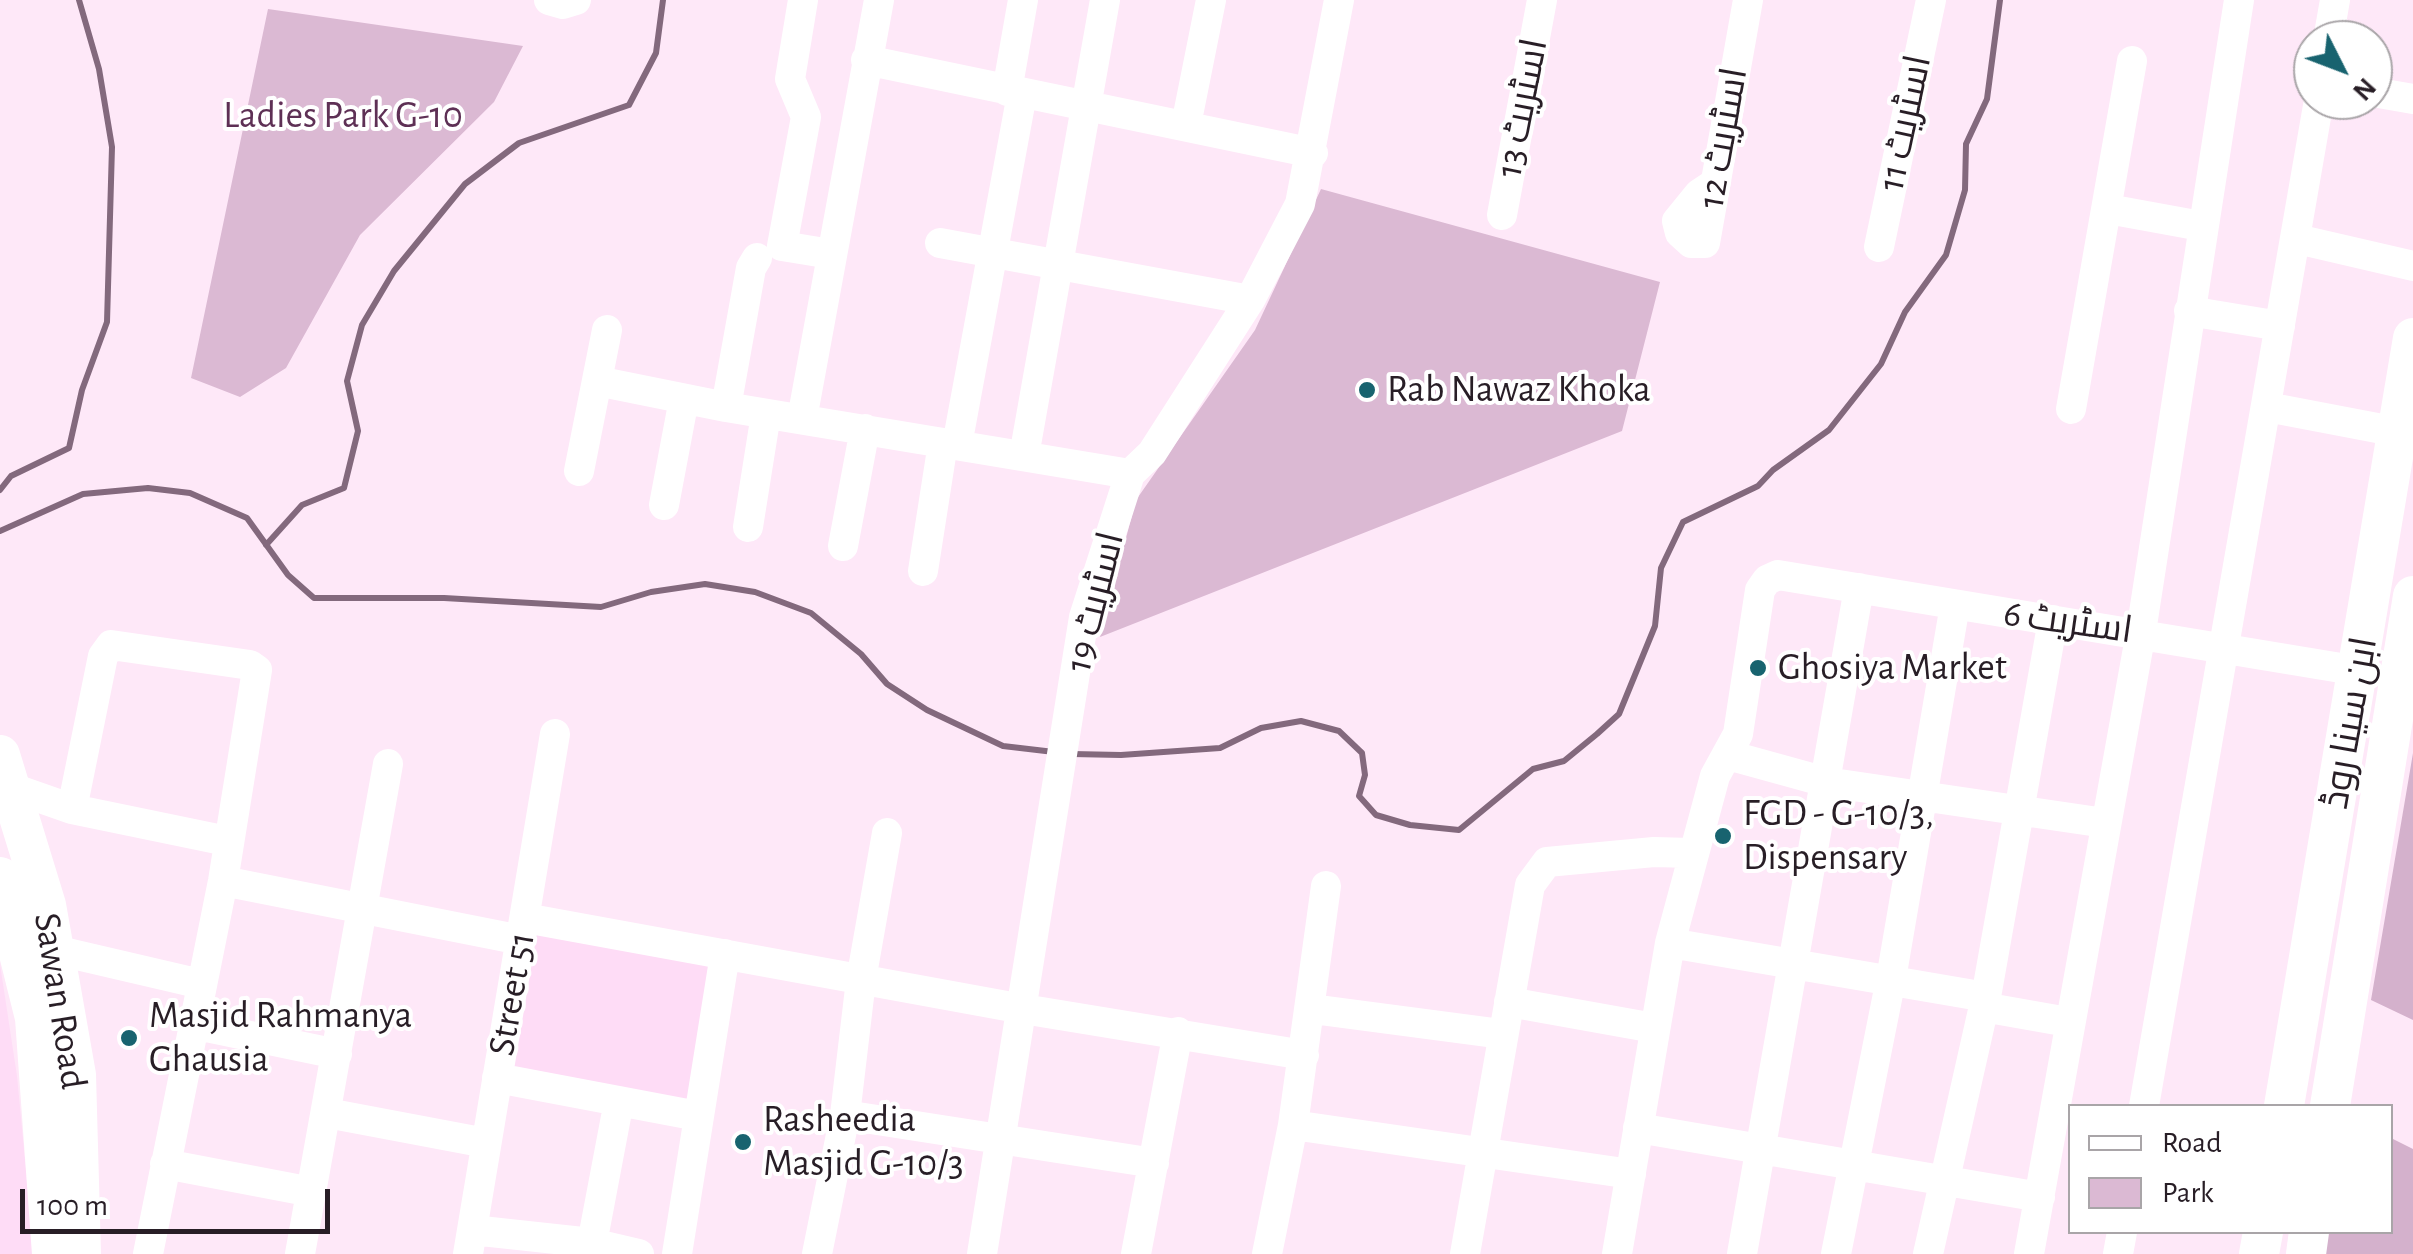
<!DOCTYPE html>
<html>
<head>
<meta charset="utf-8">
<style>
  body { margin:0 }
  #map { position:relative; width:2413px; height:1254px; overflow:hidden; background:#fee8f8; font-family:"Alegreya Sans",sans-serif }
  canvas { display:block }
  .legend { position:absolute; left:2068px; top:1104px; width:325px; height:130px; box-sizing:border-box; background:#fff; border:2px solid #a9a5a8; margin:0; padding:12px 18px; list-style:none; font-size:30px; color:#281e26 }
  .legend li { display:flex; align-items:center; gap:20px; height:50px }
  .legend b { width:50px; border:2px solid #a9a5a8 }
  .north { position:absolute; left:2293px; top:20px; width:100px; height:100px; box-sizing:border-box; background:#fff; border:2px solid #a9a5a8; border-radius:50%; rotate:132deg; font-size:28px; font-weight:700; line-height:40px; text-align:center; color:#281e26 }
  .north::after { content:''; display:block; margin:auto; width:35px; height:45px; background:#18636f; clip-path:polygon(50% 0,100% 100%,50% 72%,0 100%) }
  .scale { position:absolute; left:20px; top:1189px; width:310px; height:45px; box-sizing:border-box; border:5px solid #281e26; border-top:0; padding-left:12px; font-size:30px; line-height:35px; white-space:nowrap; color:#281e26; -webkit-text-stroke:8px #fff; paint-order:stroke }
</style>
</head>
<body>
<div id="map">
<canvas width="2413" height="1254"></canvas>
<ul class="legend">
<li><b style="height:12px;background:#fff"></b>Road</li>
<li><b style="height:28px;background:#dbb9d3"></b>Park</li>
</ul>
<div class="north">N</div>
<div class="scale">100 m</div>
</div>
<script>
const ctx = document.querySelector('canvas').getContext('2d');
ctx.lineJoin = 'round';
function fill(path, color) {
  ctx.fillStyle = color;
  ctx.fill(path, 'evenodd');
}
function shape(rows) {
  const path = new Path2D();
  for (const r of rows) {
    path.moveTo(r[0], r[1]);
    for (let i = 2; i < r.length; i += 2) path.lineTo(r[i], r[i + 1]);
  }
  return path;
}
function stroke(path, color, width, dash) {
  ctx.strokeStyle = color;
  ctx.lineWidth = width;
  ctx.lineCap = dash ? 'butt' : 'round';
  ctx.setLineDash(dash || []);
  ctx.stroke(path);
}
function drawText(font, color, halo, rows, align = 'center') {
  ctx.font = font + ' "Alegreya Sans",Cairo,sans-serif';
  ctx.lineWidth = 8;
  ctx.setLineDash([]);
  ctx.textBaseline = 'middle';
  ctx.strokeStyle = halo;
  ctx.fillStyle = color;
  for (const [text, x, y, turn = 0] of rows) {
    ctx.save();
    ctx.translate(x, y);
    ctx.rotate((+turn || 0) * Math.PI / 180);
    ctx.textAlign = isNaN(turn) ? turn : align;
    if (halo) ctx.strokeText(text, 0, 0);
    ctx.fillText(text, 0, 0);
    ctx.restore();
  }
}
const built = shape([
  [535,926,715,958,690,1106,508,1074],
  [0,964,17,1076,34,1254,0,1254]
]);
const green = shape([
  [268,9,523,46,494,102,360,235,286,368,240,397,191,378],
  [1321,189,1660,282,1622,431,1100,637,1136,500,1255,330]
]);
const forest = shape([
  [2413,753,2413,1020,2371,1000],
  [2391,1138,2413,1149,2413,1254,2324,1254,2328,1232,2390,1232]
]);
const stream = shape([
  [0,490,11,476,69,448,82,390,107,322,112,147,99,69,79,0],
  [0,531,83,494,148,488,190,493,247,518,288,575,314,598,444,598,601,607,651,592,705,584,755,592,811,613,861,654,887,684,927,710,1003,746,1054,752],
  [266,545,302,505,344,488,358,431,347,381,362,325,394,271,465,184,519,143,629,105,656,53,663,0],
  [1072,754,1121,755,1220,748,1261,728,1301,721,1339,731,1362,753,1365,775,1359,796,1376,815,1410,825,1459,830,1533,769,1564,761,1597,734,1619,714,1655,626,1661,568,1683,522,1758,486,1773,470,1829,430,1881,364,1905,312,1946,255,1965,190,1966,144,1987,99,2000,0]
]);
const minor = shape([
  [549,0,563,4,576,0],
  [803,0,790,79,806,117,782,246,831,254],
  [2328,40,2335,0],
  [866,60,1313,153],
  [1007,91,1023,0],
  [2373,92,2413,99],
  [1186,125,1211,0],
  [1714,184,1699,194,1677,221,1680,233,1691,243,1705,243,1748,0],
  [2108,209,2201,226],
  [1502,215,1542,0],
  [2297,239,2413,266],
  [940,243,1250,300],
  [1879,247,1931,0],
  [2189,311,2280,326],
  [597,381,726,407,1130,474],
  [726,407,751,268,757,258],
  [2267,407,2398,432],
  [2071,409,2132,61],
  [802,419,879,0],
  [957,445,1022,94],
  [1024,456,1105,0],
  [579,471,607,330],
  [664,505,684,399],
  [748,527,766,414],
  [843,546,865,429],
  [923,571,943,443],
  [1728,755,1826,782,2105,823],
  [12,788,72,809,227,841],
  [72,809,103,656,111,645,250,665,257,670,223,881,148,1254],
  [223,881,521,940],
  [525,918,1023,1009,1304,1055],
  [1670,943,1986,997],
  [55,950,201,984],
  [1509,1002,1654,1028],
  [1983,1007,2068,1022],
  [1312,1009,1502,1034],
  [192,1024,337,1054],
  [497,1078,698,1116],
  [2144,1106,2319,100],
  [327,1113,486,1143],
  [845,1115,1154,1163],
  [1293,1125,1631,1174],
  [1638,1128,2040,1197],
  [165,1164,312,1192],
  [472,1230,592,1243,639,1254],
  [300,1254,388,764],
  [468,1254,555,734],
  [590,1254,619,1101],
  [677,1254,725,954],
  [817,1254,845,1115,861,980,887,833],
  [982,1254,1084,617,1130,474,1152,453,1250,300,1300,204,1339,0],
  [1136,1254,1178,1032],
  [1267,1254,1293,1125,1326,886],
  [1465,1254,1530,885,1547,862,1654,852,1691,853],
  [1617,1254,1670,943,1715,776,1738,734,1760,590,1767,580,1778,575,2359,671],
  [1742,1254,1859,588],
  [1836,1254,1891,979,1955,605],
  [1928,1254,1986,997,2053,620],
  [2029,1254,2141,632,2239,0],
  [2118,1254,2122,1232]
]);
const major = shape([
  [0,755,46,905,76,1075,81,1254],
  [0,877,35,1018,52,1254],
  [2284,1106,2413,338],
  [2330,1106,2413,596],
  [2259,1254,2263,1232],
  [2306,1254,2309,1232]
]);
const markers = [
  [1367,390,10,"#18636f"],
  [1758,668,10,"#18636f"],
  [1723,836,10,"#18636f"],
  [129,1038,10,"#18636f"],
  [743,1142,10,"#18636f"]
];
const streetNames = [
  ["اسٹریٹ 13",1522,108,-79],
  ["اسٹریٹ 11",1905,123,-78],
  ["اسٹریٹ 12",1723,138,-80],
  ["اسٹریٹ 19",1095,602,-76],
  ["اسٹریٹ 6",2068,622,8],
  ["ابن سینا روڈ",2350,723,-80],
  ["Street 51",512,994,-80],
  ["Sawan Road",60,1001,81]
];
const parkNames = [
  ["Ladies Park G-10",343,116]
];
const poiNames = [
  ["Rab Nawaz Khoka",1387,390],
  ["Ghosiya Market",1778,668],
  ["FGD - G-10/3,",1743,814],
  ["Dispensary",1743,858],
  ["Masjid Rahmanya",149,1016],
  ["Ghausia",149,1060],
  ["Rasheedia",763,1120],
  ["Masjid G-10/3",763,1164]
];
fill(built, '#fedcf6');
fill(green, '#dbb9d3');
fill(forest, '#d4b1cc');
stroke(stream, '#83697d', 6);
stroke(minor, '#fff', 30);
stroke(major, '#fff', 40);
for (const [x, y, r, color] of markers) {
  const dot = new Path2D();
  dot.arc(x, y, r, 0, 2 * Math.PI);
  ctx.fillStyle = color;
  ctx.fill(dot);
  stroke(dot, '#fff', 4);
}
drawText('38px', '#281e26', '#fff', streetNames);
drawText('38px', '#5e3055', '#fff', parkNames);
drawText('38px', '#281e26', '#fff', poiNames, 'left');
</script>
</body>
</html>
